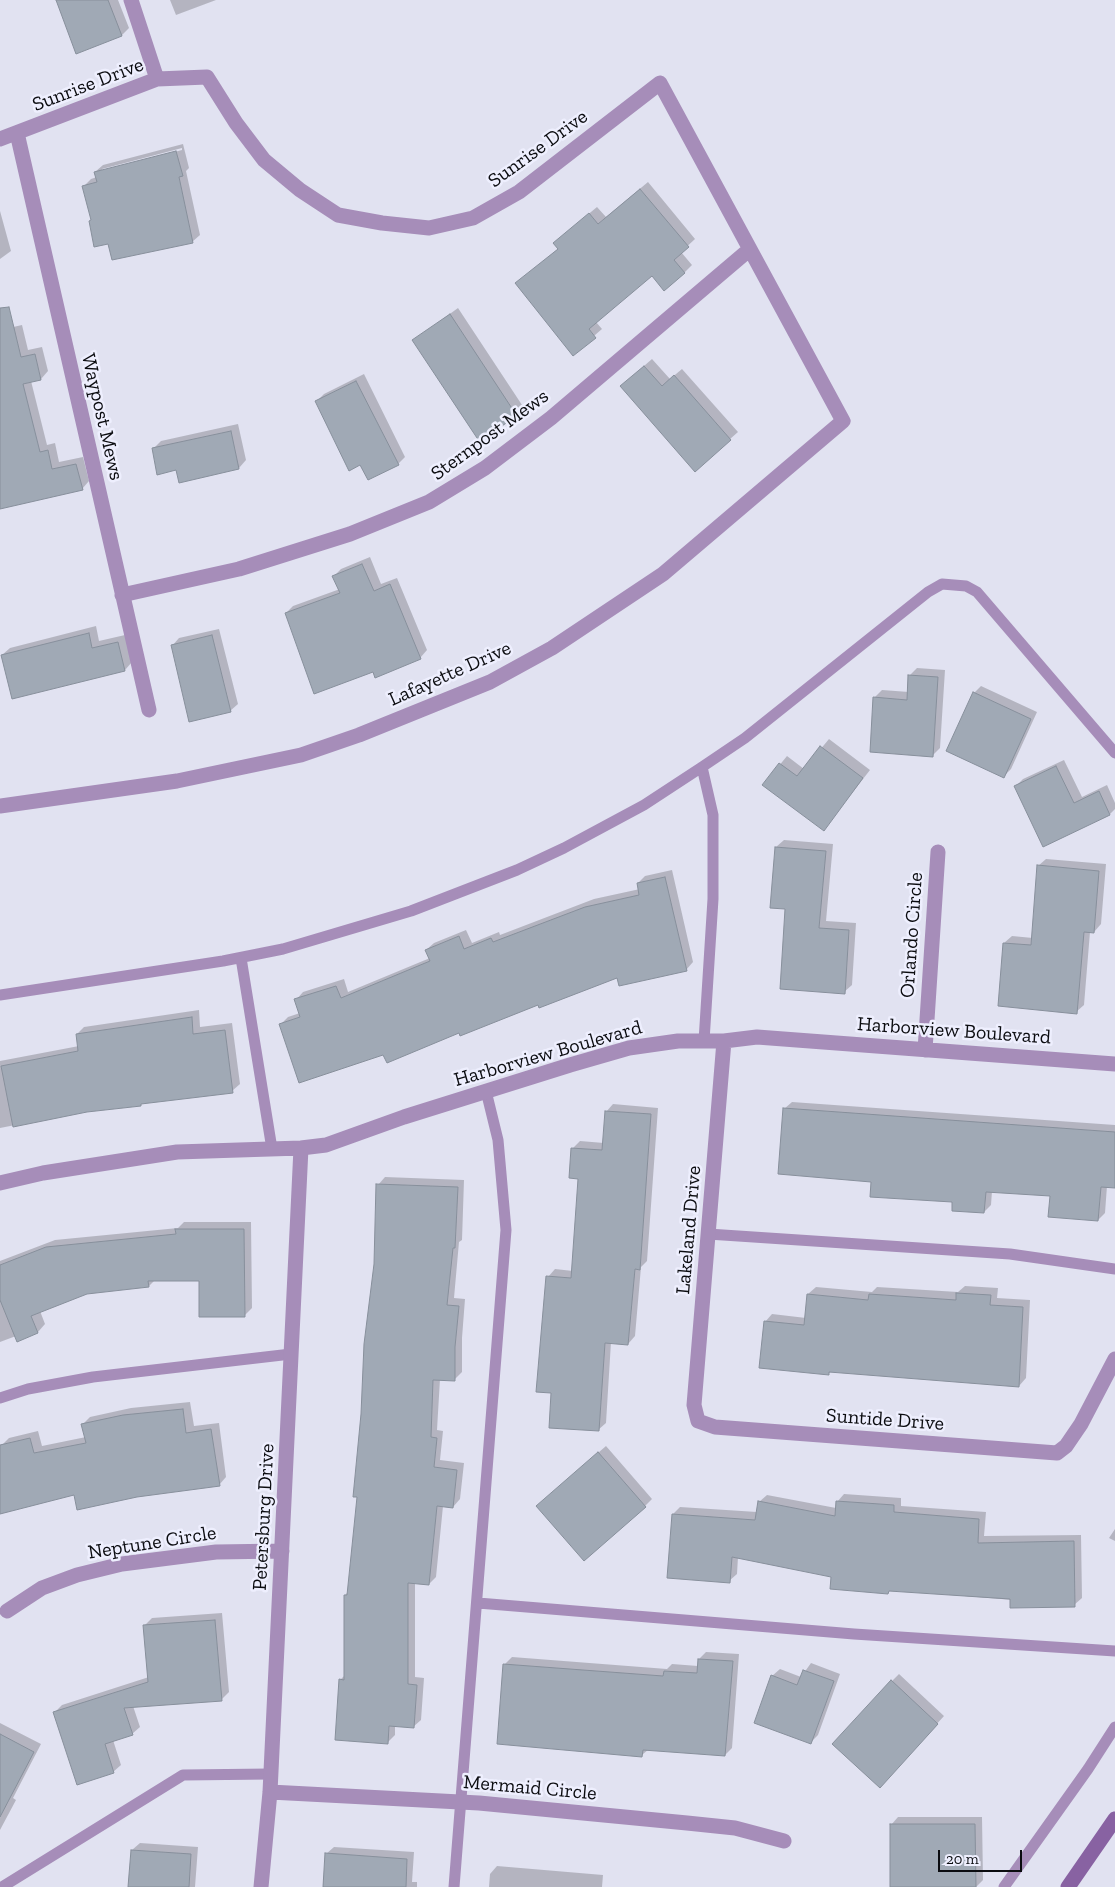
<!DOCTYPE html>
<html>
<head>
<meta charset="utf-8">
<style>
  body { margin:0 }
  #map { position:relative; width:1115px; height:1887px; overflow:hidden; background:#e1e2f1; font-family:"Zilla Slab",serif }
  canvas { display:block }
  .scale { position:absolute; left:938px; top:1850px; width:84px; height:22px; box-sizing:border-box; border:2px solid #0b0c10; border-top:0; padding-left:6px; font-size:15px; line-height:18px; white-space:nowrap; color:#0b0c10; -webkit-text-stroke:4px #eeeffe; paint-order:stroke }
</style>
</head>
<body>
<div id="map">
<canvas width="1115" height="1887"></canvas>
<div class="scale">20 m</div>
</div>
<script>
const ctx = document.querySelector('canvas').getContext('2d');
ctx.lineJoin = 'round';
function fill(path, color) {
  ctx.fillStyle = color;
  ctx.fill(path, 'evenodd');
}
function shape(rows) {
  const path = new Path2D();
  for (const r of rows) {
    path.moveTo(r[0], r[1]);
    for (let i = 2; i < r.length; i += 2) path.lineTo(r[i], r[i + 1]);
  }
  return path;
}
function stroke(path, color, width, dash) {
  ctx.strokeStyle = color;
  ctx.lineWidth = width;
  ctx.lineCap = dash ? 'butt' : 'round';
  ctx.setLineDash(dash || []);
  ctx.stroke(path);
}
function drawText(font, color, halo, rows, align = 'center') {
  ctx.font = font + ' "Zilla Slab",serif';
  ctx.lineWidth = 5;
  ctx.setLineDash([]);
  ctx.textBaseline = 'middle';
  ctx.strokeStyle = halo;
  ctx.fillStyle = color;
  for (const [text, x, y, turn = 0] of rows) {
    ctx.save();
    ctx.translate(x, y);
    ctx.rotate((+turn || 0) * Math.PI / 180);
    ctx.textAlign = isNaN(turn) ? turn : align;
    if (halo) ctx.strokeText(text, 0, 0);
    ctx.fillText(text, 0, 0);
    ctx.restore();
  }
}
const shadow = shape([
  [57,0,118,0,129,28,122,35],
  [170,0,216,0,176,15],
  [183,144,189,168,186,171,200,235,192,242,109,242,92,219,84,186,91,179,97,177,95,172,103,165],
  [182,148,182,150,102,171,102,169],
  [648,182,695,239,681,252,692,265,684,273,652,275,596,322,602,329,573,354,516,284,559,248,562,236,597,207,606,217],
  [0,211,11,251,0,259],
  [458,308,524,408,479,439,414,340],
  [22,325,28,350,42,347,48,371,41,379,31,381,47,445,55,443,59,462,83,457,89,481,82,489,0,508,0,330],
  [652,359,670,379,682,369,738,432,695,470,629,379],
  [364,374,405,457,398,464,360,464,316,402,324,394],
  [238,424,246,460,239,468,180,481,177,469,153,449,161,441],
  [370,557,381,584,397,578,427,650,420,658,373,671,286,613,293,606,340,589,334,576,341,569],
  [96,626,99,641,125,635,132,662,125,670,13,698,2,655,10,648],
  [219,629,238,704,230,711,172,646,179,638],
  [917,668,945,670,940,748,932,756,874,698,882,690,909,692,910,675],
  [981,686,1037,712,1011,769,1004,776,974,693],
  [829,739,870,770,824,829,764,784,787,756,804,769],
  [1064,760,1082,797,1107,785,1115,803,1115,809,1110,814,1016,786,1023,779],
  [784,840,833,844,826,921,856,923,852,985,844,992,786,908,776,847],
  [1046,859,1106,864,1101,924,1094,932,1090,932,1084,1005,1076,1012,1004,943,1012,936,1033,938,1038,866],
  [672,870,693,962,686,970,618,977,459,1032,384,1053,281,1024,288,1017,300,1013,296,1000,303,992,344,979,348,992,430,958,426,950,434,943,466,930,472,943,499,932,500,935,594,899,640,889,638,883,645,876],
  [199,1010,200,1027,232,1023,240,1084,232,1091,87,1111,0,1128,0,1061,79,1046,77,1034,84,1027],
  [792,1102,1115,1125,1115,1187,1107,1186,1105,1213,1098,1220,1051,1195,992,1191,991,1205,984,1212,954,1201,873,1181,784,1109],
  [613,1104,658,1108,647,1261,641,1267,635,1336,628,1344,611,1342,606,1423,598,1430,552,1392,548,1277,555,1269,573,1271,580,1177,573,1148,580,1141,604,1143,606,1112],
  [385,1177,464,1180,462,1240,459,1242,454,1298,465,1299,462,1338,462,1372,454,1380,440,1379,437,1430,443,1431,440,1460,464,1463,460,1499,453,1507,443,1506,436,1577,429,1584,415,1583,415,1677,424,1678,421,1720,413,1727,395,1726,395,1735,387,1743,340,1680,345,1675,345,1595,348,1592,358,1496,375,1264,378,1185],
  [184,1222,251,1222,252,1308,244,1316,201,1280,155,1280,149,1286,86,1292,40,1311,45,1324,38,1332,17,1340,16,1336,0,1342,0,1261,55,1240,178,1228],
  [965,1286,998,1288,997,1298,1030,1300,1026,1378,1019,1386,832,1371,828,1374,765,1322,772,1314,806,1318,808,1294,816,1287,872,1292,877,1287,958,1292],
  [190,1402,194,1426,219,1423,226,1477,219,1485,74,1494,0,1513,0,1453,1,1446,9,1438,38,1431,42,1446,86,1437,82,1425,90,1417,131,1408],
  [606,1446,652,1499,645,1506,545,1499],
  [844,1494,901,1498,901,1506,986,1512,984,1536,1081,1535,1082,1598,1074,1605,891,1590,888,1592,832,1576,738,1557,737,1574,729,1581,673,1514,680,1507,757,1512,759,1502,767,1495,836,1508,837,1502],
  [1115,1529,1115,1541,1109,1538],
  [222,1613,229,1692,221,1700,133,1706,140,1727,132,1734,113,1740,121,1765,113,1772,55,1712,62,1705,149,1677,145,1625,152,1618],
  [706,1652,739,1654,732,1748,725,1755,649,1749,642,1755,504,1665,512,1657,667,1669,672,1664,698,1666,699,1659],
  [811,1663,840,1674,818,1735,811,1742,772,1676,780,1669,801,1677],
  [899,1674,944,1716,887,1779,892,1681],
  [0,1723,41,1744,13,1798,16,1800,0,1830],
  [898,1817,982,1817,983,1880,976,1887,891,1887,891,1825],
  [140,1843,198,1847,195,1887,130,1887,132,1850],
  [334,1847,414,1852,412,1882,417,1882,417,1887,323,1887,326,1854],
  [497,1866,603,1875,602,1887,489,1887,490,1874]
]);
const building = shape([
  [56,0,108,0,122,36,76,54,56,0],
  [176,151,183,176,179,177,193,243,112,260,108,244,94,247,89,221,91,220,82,186,97,182,94,172,176,151],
  [640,189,689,247,674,260,685,273,664,291,652,276,589,329,596,338,573,356,515,283,558,249,553,243,589,213,598,224,640,189],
  [9,307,21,357,35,354,41,380,23,384,40,452,48,450,52,469,76,464,83,490,0,509,0,308,9,307],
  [450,314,517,416,479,441,412,340,450,314],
  [644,366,662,386,674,375,731,440,695,472,620,386,644,366],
  [356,381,399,465,368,480,360,465,349,471,315,401,356,381],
  [231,431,239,469,179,483,176,470,157,475,152,448,231,431],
  [362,564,374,591,390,584,421,659,375,678,373,672,314,694,285,613,340,593,332,576,362,564],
  [89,633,92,648,118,642,125,671,12,699,1,655,89,633],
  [212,635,231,712,189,722,171,645,212,635],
  [908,675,938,677,933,757,870,752,873,697,907,700,908,675],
  [973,692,1031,719,1004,778,946,751,973,692],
  [820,746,863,778,824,831,762,785,779,763,797,776,820,746],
  [1056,766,1074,803,1099,791,1110,815,1043,847,1014,786,1056,766],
  [775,847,826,851,819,928,849,930,845,994,780,989,785,909,770,908,775,847],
  [1037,865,1099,871,1094,933,1084,932,1077,1014,998,1006,1003,943,1031,945,1037,865],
  [665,877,687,971,619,986,617,978,539,1008,538,1005,460,1036,459,1033,387,1063,383,1055,299,1083,279,1024,300,1017,294,999,336,986,341,998,430,961,425,950,459,936,464,949,491,938,493,942,585,907,639,895,637,883,665,877],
  [192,1017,193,1034,225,1030,233,1093,141,1104,141,1106,87,1112,13,1127,1,1066,78,1051,76,1034,192,1017],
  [783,1108,1115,1132,1115,1188,1101,1187,1098,1221,1048,1217,1050,1196,986,1192,984,1213,952,1211,952,1202,870,1197,871,1182,778,1174,783,1108],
  [605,1111,651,1114,640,1270,635,1269,628,1345,605,1343,599,1431,549,1428,551,1393,536,1392,546,1276,571,1278,578,1179,569,1178,571,1148,602,1150,605,1111],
  [376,1184,458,1187,455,1248,453,1248,447,1305,459,1306,455,1347,455,1381,433,1380,431,1437,437,1438,434,1467,457,1470,453,1508,437,1506,429,1585,408,1583,408,1684,417,1685,414,1728,389,1726,388,1744,335,1740,339,1679,344,1680,344,1595,347,1595,357,1497,353,1497,361,1414,364,1344,374,1264,376,1184],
  [175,1229,244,1229,245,1317,199,1317,199,1281,148,1281,149,1287,87,1294,31,1316,38,1333,17,1342,0,1300,0,1265,46,1247,176,1234,175,1229],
  [956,1293,991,1295,990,1305,1023,1307,1019,1387,829,1372,829,1375,759,1368,764,1321,804,1325,807,1294,868,1300,869,1294,956,1300,956,1293],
  [183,1409,186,1433,211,1429,220,1486,137,1497,77,1510,74,1495,0,1514,0,1445,30,1438,34,1453,86,1443,81,1424,123,1415,183,1409],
  [598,1452,646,1507,584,1561,536,1506,598,1452],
  [758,1501,835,1516,836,1501,894,1505,894,1512,979,1519,978,1543,1074,1541,1075,1607,1010,1608,1010,1599,889,1591,888,1594,830,1589,831,1577,732,1557,730,1583,667,1578,672,1514,755,1520,758,1501],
  [215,1620,222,1701,124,1708,133,1735,105,1744,114,1773,77,1785,53,1712,148,1682,143,1625,215,1620],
  [698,1659,733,1661,725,1756,643,1750,642,1757,497,1744,503,1664,663,1676,664,1671,697,1673,698,1659],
  [803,1670,834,1681,811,1744,754,1723,771,1675,797,1685,803,1670],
  [891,1680,938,1724,880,1788,832,1744,891,1680],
  [0,1734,34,1752,0,1817,0,1734],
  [890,1824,975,1824,976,1887,890,1887,890,1824],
  [131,1850,191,1854,189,1887,128,1887,131,1850],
  [325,1853,407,1859,406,1887,323,1887,325,1853]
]);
const lane = shape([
  [702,767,713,815,713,899,704,1041],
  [241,958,272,1149],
  [0,995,223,961,283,949,411,911,517,870,564,848,644,805,702,767,745,738,928,592,942,584,966,586,977,592,1115,753],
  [708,1234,1010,1254,1115,1269],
  [0,1398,28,1389,93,1377,291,1354],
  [478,1603,854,1634,1115,1651],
  [2,1887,183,1775,270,1774],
  [454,1887,506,1230,498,1140,486,1091],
  [1004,1887,1088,1769,1115,1727]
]);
const street = shape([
  [131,0,157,79],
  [17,133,149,710],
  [0,139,157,79,207,77,236,123,264,160,300,190,338,215,382,223,429,228,473,218,519,192,660,83,843,421,663,574,552,648,490,682,359,735,301,755,177,781,0,806],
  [122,595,239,569,350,534,429,502,485,468,551,418,750,249],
  [724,1041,694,1405,698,1421,715,1427,1057,1453,1066,1446,1081,1424,1115,1359],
  [925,1050,938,852],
  [0,1183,43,1173,177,1152,301,1148,326,1145,404,1117,570,1065,629,1048,678,1041,724,1041,757,1037,1115,1064],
  [7,1611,42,1588,77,1575,122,1564,216,1552,282,1551],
  [270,1792,479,1803,687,1823,735,1828,784,1841],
  [261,1887,270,1792,301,1148]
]);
const secondary = shape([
  [1068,1887,1115,1819]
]);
const streetNames = [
  ["Sunrise Drive",88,85,-21],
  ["Sunrise Drive",538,149,-36],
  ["Waypost Mews",102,417,77],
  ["Sternpost Mews",490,435,-36],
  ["Lafayette Drive",450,674,-24],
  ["Orlando Circle",912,935,-86],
  ["Harborview Boulevard",954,1031,4],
  ["Harborview Boulevard",548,1054,-16],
  ["Lakeland Drive",689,1230,-85],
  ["Suntide Drive",885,1420,4],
  ["Petersburg Drive",264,1517,-87],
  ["Neptune Circle",152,1543,-9],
  ["Mermaid Circle",530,1788,5]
];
fill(shadow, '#0003');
fill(building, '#a0a9b5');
stroke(building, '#878f9b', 1);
stroke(lane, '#a68db9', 11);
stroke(street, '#a68db9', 15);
stroke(secondary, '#8862a2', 15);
drawText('20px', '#0b0c10', '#eeeffe', streetNames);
</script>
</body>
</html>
